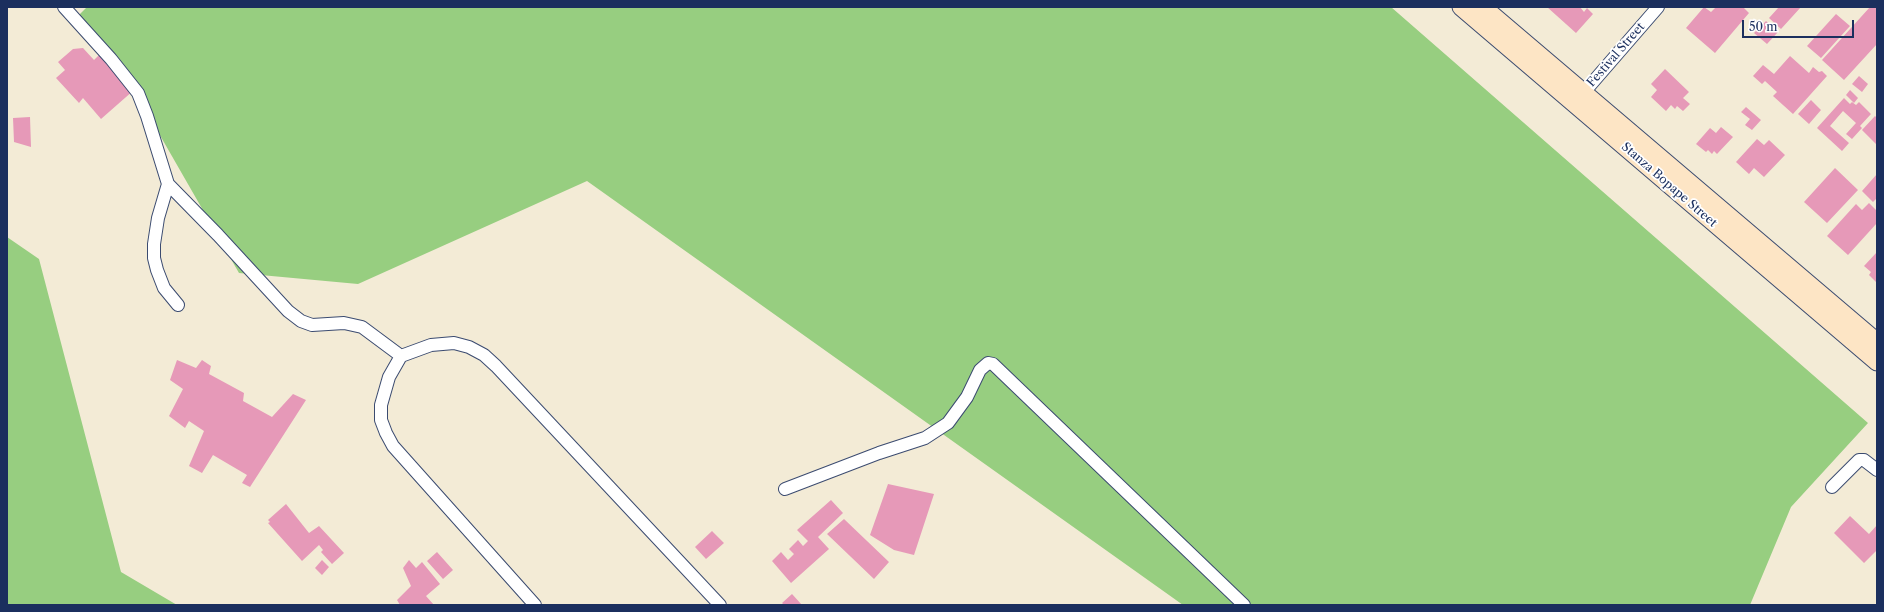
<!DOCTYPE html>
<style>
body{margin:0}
#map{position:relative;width:1884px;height:612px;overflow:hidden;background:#f3ebd6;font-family:"Libre Caslon Text",serif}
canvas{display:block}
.frame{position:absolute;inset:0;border:8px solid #1b2f5e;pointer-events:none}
.scale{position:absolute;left:1742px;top:20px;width:112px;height:18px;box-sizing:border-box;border:2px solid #1b2f5e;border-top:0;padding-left:5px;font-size:12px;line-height:14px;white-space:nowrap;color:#1b2f5e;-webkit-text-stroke:3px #fff;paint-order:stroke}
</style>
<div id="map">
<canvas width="1884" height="612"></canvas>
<div class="frame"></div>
<div class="scale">50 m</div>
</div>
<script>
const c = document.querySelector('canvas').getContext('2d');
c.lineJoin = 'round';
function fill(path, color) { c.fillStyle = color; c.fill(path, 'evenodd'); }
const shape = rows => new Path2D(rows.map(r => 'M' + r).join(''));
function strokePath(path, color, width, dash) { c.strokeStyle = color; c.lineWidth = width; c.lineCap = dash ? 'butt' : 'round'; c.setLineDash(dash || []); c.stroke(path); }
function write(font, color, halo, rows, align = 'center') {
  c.font = font + ' "Libre Caslon Text",serif'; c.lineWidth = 3.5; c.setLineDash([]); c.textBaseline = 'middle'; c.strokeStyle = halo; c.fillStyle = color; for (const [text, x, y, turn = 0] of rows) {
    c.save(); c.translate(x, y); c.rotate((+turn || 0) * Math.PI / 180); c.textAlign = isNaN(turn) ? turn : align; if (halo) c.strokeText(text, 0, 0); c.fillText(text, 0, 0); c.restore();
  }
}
fill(shape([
 [87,7,1391,7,1868,423,1791,507,1750,605,1183,605,587,181,358,284,239,273,134,90,79,15],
 [7,237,39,259,121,572,177,605,7,605]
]), '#97ce80');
fill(shape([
 [1547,7,1580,7,1584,12,1587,8,1593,14,1576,33],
 [1704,7,1711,12,1716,7,1743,7,1749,13,1715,53,1686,28],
 [1779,7,1801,7,1781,29,1769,18],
 [1870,7,1877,7,1877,44,1844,80,1822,60],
 [1836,14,1850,26,1821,58,1807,46],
 [1766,21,1778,32,1767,44,1754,33],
 [83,48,94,60,101,53,134,90,101,119,83,98,79,103,56,78,65,70,58,62,73,49],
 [1790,56,1809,73,1813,67,1819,72,1822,71,1827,76,1793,114,1773,96,1777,92,1765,81,1762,84,1753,76,1763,65,1774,74],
 [1665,69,1689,92,1683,98,1690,104,1683,111,1677,106,1675,109,1671,105,1666,111,1651,97,1657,90,1651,84],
 [1859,76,1868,84,1862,92,1852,84],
 [1850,90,1858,98,1854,103,1846,95],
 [1844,98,1850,104,1852,102,1856,105,1859,102,1871,114,1860,126,1862,128,1852,139,1846,134,1856,123,1843,111,1830,126,1849,143,1842,151,1817,128],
 [1811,100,1821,110,1809,124,1798,114],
 [1746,107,1761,120,1752,130,1745,125,1750,119,1741,112],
 [1875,116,1877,118,1877,145,1862,130],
 [30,117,31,147,14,142,13,118],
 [1721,127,1733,137,1717,154,1714,151,1712,154,1708,150,1706,152,1696,144,1710,128,1716,133],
 [1757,139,1764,145,1769,140,1785,155,1764,177,1754,168,1749,174,1736,162],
 [1835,168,1858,190,1827,223,1804,202],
 [1877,174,1877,198,1873,202,1862,191],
 [1869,203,1877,211,1877,223,1848,255,1827,236,1856,204,1862,210],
 [1877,252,1877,283,1869,275,1871,272,1864,266],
 [177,360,196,368,202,360,211,366,209,374,244,393,243,401,272,417,293,394,306,400,250,487,242,483,247,475,213,455,202,473,189,466,204,431,189,421,185,428,169,416,183,389,170,380],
 [888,484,934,494,914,555,894,550,870,535],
 [831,500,843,513,818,537,829,549,791,583,772,561,781,552,788,560,794,554,789,549,798,540,803,546,808,541,797,530],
 [286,504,309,533,319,526,344,553,332,564,321,552,323,550,319,545,302,561,268,523,270,522,268,520],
 [1850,516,1869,534,1877,525,1877,550,1864,563,1834,533],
 [844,519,889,562,874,579,827,534],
 [712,531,724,543,706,559,695,547],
 [437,552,453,570,443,579,427,561],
 [322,560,329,567,322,575,315,568],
 [409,560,416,568,422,562,440,584,426,596,434,605,400,605,397,600,411,586,403,568],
 [792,594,802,605,784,605,782,603]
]), '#e699b8');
const minor = shape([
 [64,7,111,59,138,93,147,116,168,184,218,235,288,311,301,321,312,325,344,323,362,327,401,356,431,345,454,343,469,347,484,355,496,366,720,605],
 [1579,98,1658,7],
 [168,184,158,218,154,244,154,258,157,270,164,288,178,305],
 [401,356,389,377,381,405,381,420,386,433,393,446,535,605],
 [1832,487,1859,460,1864,460,1877,470],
 [785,489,879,453,925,438,948,423,967,397,980,370,988,363,993,364,1244,605]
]);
const secondary = shape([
 [1461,7,1877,362],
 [1483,7,1877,342]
]);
strokePath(minor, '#3b4b70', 14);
strokePath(secondary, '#3b4b70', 19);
strokePath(minor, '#fff', 12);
strokePath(secondary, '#fde5c5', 17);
write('12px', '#1b2f5e', '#fff', [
 ["Festival Street",1616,55,-49],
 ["Stanza Bopape Street",1669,185,41]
]);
</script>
